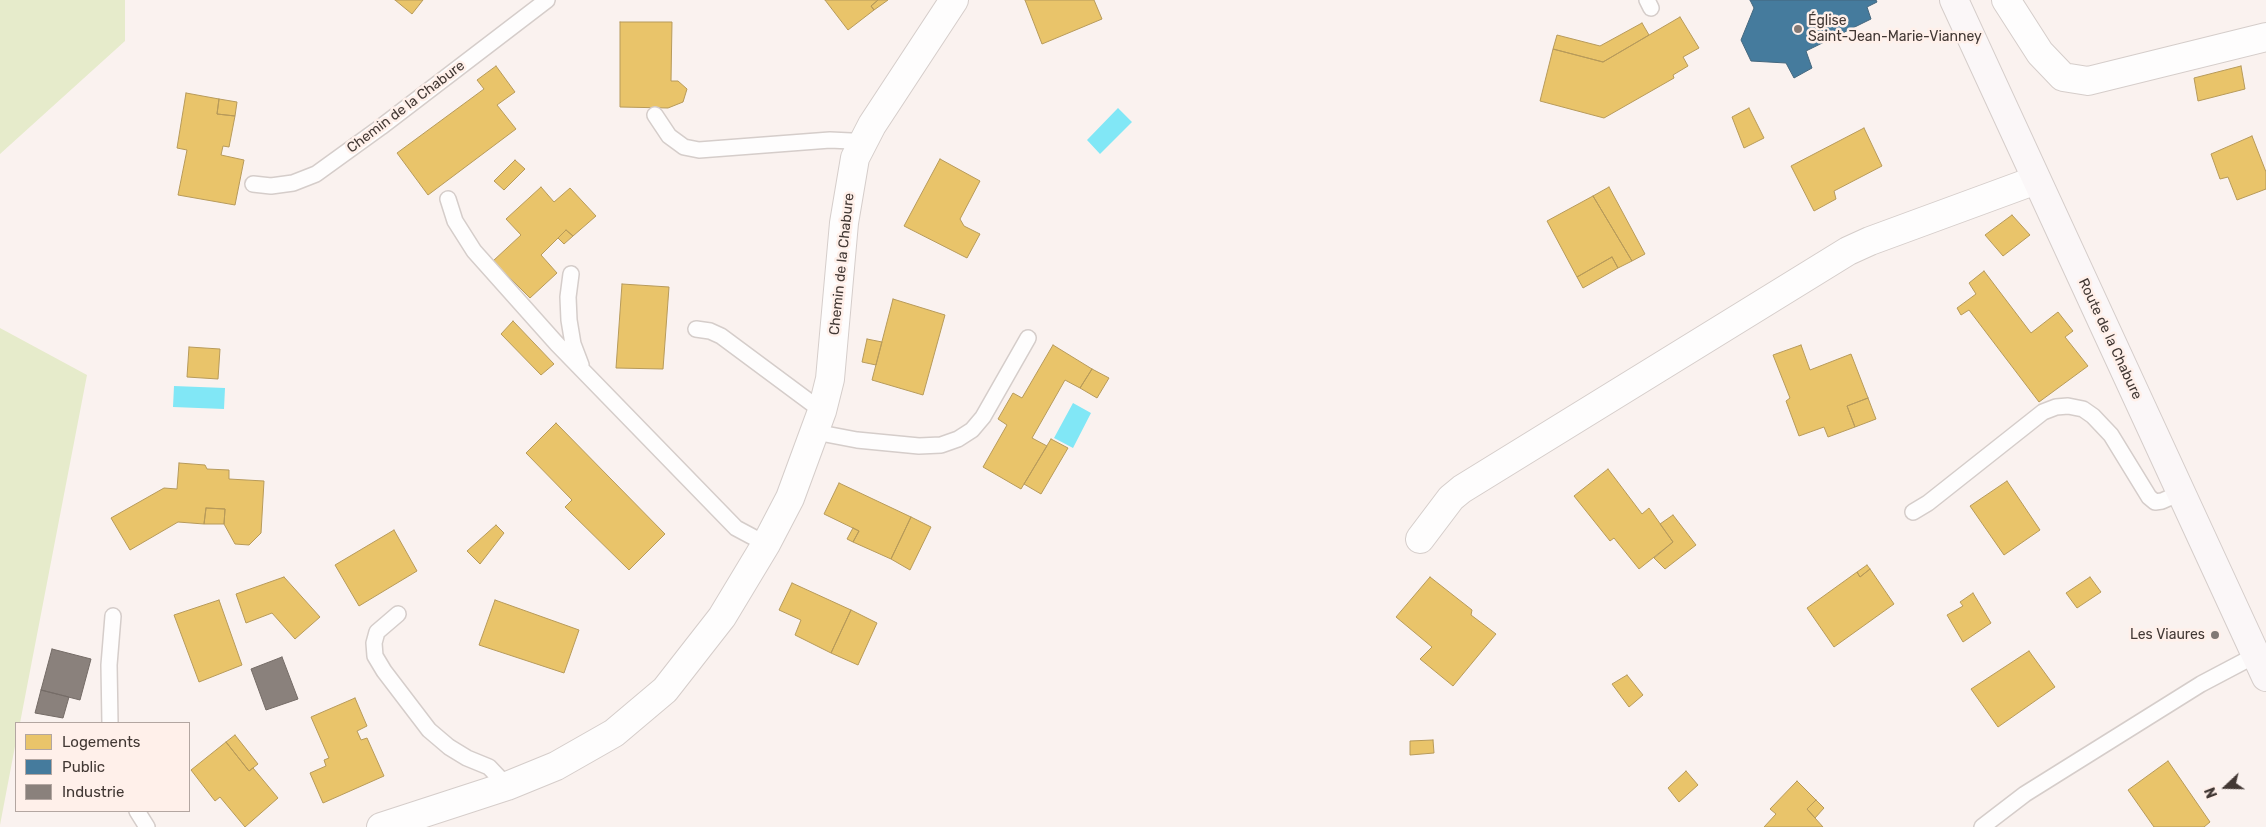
<!DOCTYPE html>
<meta charset="utf-8">
<style>
body{margin:0}
#map{position:relative;width:2266px;height:827px;overflow:hidden;background:#faf2ef;font-family:Rubik,sans-serif}
canvas{display:block}
.legend{position:absolute;left:15px;top:722px;width:175px;height:90px;box-sizing:border-box;background:#fff0ea;border:1px solid #b3a6a1;margin:0;padding:6px 9px;list-style:none;font-size:15px;color:#423834}
.legend li{display:flex;align-items:center;gap:10px;height:25px}
.legend b{width:25px;border:1px solid #b3a6a1}
.north{position:absolute;left:2201px;top:762px;width:50px;height:50px;-webkit-text-stroke:4px #fff0ea;paint-order:stroke;rotate:249deg;font-size:14px;font-weight:700;line-height:20px;text-align:center;color:#423834}
.north::after{content:'';display:block;margin:auto;width:18px;height:22px;background:#423834;clip-path:polygon(50% 0,100% 100%,50% 72%,0 100%)}
</style>
<div id="map">
<canvas width="2266" height="827"></canvas>
<ul class="legend">
<li><b style="height:14px;background:#e9c46a"></b>Logements</li>
<li><b style="height:14px;background:#457b9d"></b>Public</li>
<li><b style="height:14px;background:#8a817c"></b>Industrie</li>
</ul>
<div class="north">N</div>
</div>
<script>
const c = document.querySelector('canvas').getContext('2d');
c.lineJoin = 'round';
function fill(path, color) { c.fillStyle = color; c.fill(path, 'evenodd'); }
const shape = rows => new Path2D(rows.map(r => 'M' + r).join(''));
function strokePath(path, color, width, dash) { c.strokeStyle = color; c.lineWidth = width; c.lineCap = dash ? 'butt' : 'round'; c.setLineDash(dash || []); c.stroke(path); }
function write(font, color, halo, rows, align = 'center') {
  c.font = font + ' Rubik,sans-serif'; c.lineWidth = 5; c.setLineDash([]); c.textBaseline = 'middle'; c.strokeStyle = halo; c.fillStyle = color; for (const [text, x, y, turn = 0] of rows) {
    c.save(); c.translate(x, y); c.rotate((+turn || 0) * Math.PI / 180); c.textAlign = isNaN(turn) ? turn : align; if (halo) c.strokeText(text, 0, 0); c.fillText(text, 0, 0); c.restore();
  }
}
fill(shape([
 [0,0,125,0,125,41,0,154],
 [0,328,87,375,20,723,16,723,16,741,0,825]
]), '#e6ebcb');
fill(shape([
 [1118,108,1132,122,1100,154,1087,140],
 [174,386,225,388,224,409,173,407],
 [1073,403,1091,413,1073,448,1054,438]
]), '#81e7f6');
const homes = shape([
 [395,0,423,0,412,14,395,0],
 [825,0,878,0,871,6,874,10,848,30,825,0],
 [878,0,888,0,874,10,871,6,878,0],
 [1025,0,1094,0,1102,19,1042,44,1025,0],
 [1680,17,1699,48,1683,57,1688,66,1673,75,1674,78,1604,118,1540,101,1553,49,1603,62,1680,17],
 [620,22,672,22,671,81,678,81,687,89,683,102,668,108,620,107,620,22],
 [1642,23,1649,35,1603,62,1553,49,1557,35,1600,46,1642,23],
 [496,66,515,92,497,105,516,129,428,195,397,153,484,89,477,80,496,66],
 [2241,66,2245,89,2198,101,2194,78,2241,66],
 [186,93,219,99,217,114,235,116,229,147,223,146,221,155,244,160,235,205,178,195,187,150,177,148,186,93],
 [219,99,237,102,235,116,217,114,219,99],
 [1749,108,1764,138,1744,148,1732,117,1749,108],
 [1864,128,1882,166,1834,191,1836,199,1814,211,1791,166,1864,128],
 [2252,136,2266,172,2266,189,2237,200,2228,177,2220,179,2211,154,2252,136],
 [940,159,980,181,960,219,964,226,980,234,967,258,904,226,940,159],
 [515,160,525,169,504,190,494,181,515,160],
 [541,187,554,202,570,188,596,216,573,236,566,230,541,255,557,273,530,298,493,261,521,235,506,219,541,187],
 [1609,187,1645,254,1632,261,1593,196,1609,187],
 [1593,196,1632,261,1618,268,1612,257,1577,277,1547,221,1593,196],
 [2012,215,2030,235,2003,256,1985,235,2012,215],
 [566,230,573,236,564,244,558,238,566,230],
 [1612,257,1618,268,1583,288,1577,277,1612,257],
 [1984,271,2031,333,2058,312,2073,331,2065,337,2088,366,2039,402,1969,310,1961,315,1957,308,1976,294,1969,283,1984,271],
 [622,284,669,287,663,369,616,368,622,284],
 [893,299,945,315,923,395,872,380,893,299],
 [513,321,554,364,541,375,501,334,513,321],
 [867,339,882,342,876,365,862,362,867,339],
 [1053,345,1092,369,1080,388,1065,380,1032,438,1047,446,1021,489,983,467,1007,425,998,419,1013,393,1022,398,1053,345],
 [1801,345,1810,370,1851,354,1868,398,1847,406,1855,427,1828,437,1824,427,1799,436,1786,401,1790,398,1773,355,1801,345],
 [189,347,220,349,218,379,187,377,189,347],
 [1092,369,1109,378,1097,398,1080,388,1092,369],
 [1868,398,1876,419,1855,427,1847,406,1868,398],
 [556,423,665,534,629,570,565,507,572,500,526,453,556,423],
 [1051,439,1068,448,1041,494,1024,484,1051,439],
 [179,463,205,465,207,469,229,470,229,479,264,481,261,533,249,545,235,544,224,524,225,509,206,508,204,524,178,522,130,550,111,518,164,488,177,489,179,463],
 [1608,469,1642,514,1649,508,1673,542,1639,569,1614,538,1610,541,1574,496,1608,469],
 [2007,481,2040,530,2004,555,1970,506,2007,481],
 [839,483,911,517,891,559,853,542,859,531,824,514,839,483],
 [206,508,225,509,224,524,204,524,206,508],
 [1673,515,1696,545,1665,569,1654,558,1673,542,1660,524,1673,515],
 [911,517,931,527,910,570,891,559,911,517],
 [496,525,504,533,480,564,467,551,496,525],
 [853,528,859,531,853,542,847,539,853,528],
 [394,530,417,571,359,606,335,565,394,530],
 [1867,565,1870,569,1860,577,1857,572,1867,565],
 [1870,569,1894,604,1834,647,1807,608,1857,572,1860,577,1870,569],
 [284,577,320,617,295,639,272,613,246,623,236,594,284,577],
 [1430,577,1472,610,1471,615,1496,634,1453,686,1420,659,1432,647,1396,617,1430,577],
 [2090,577,2101,592,2077,608,2066,593,2090,577],
 [792,583,851,610,831,653,795,635,801,620,779,610,792,583],
 [1973,593,1991,623,1963,642,1947,615,1963,606,1960,602,1973,593],
 [219,600,242,665,199,682,174,615,219,600],
 [495,600,579,630,564,673,479,645,495,600],
 [851,610,877,623,858,665,831,653,851,610],
 [2029,651,2055,687,1998,727,1971,689,2029,651],
 [1627,675,1643,695,1629,707,1612,684,1627,675],
 [355,698,367,726,357,731,361,740,367,738,384,776,323,803,310,773,326,766,324,760,329,758,311,717,355,698],
 [235,735,258,764,249,771,226,742,235,735],
 [1433,740,1434,753,1410,755,1410,741,1433,740],
 [226,742,249,771,253,768,278,798,245,827,220,797,215,801,191,770,226,742],
 [2168,761,2210,822,2204,827,2154,827,2128,790,2168,761],
 [1686,771,1698,785,1679,802,1668,788,1686,771],
 [1797,781,1816,800,1807,809,1823,827,1764,827,1776,814,1770,809,1797,781],
 [1816,800,1824,808,1815,818,1807,809,1816,800]
]);
fill(homes, '#e9c46a');
strokePath(homes, '#b79a5a', 1);
const public = shape([
 [1750,0,1876,0,1877,2,1867,7,1871,19,1806,51,1812,68,1794,78,1786,63,1751,61,1741,40,1754,8,1750,0]
]);
fill(public, '#457b9d');
strokePath(public, '#44677e', 1);
const industry = shape([
 [52,649,91,659,80,700,41,690,52,649],
 [282,657,298,699,266,710,251,669,282,657],
 [41,690,69,697,63,718,35,713,41,690]
]);
fill(industry, '#8a817c');
strokePath(industry, '#746b66', 1);
const service = shape([
 [1647,0,1651,8],
 [655,115,669,136,684,147,699,150,830,140,851,141,861,145],
 [253,184,271,186,293,183,316,174,381,127,547,0],
 [448,199,455,221,474,251,557,344,736,528,766,544],
 [571,274,568,297,569,320,573,344,581,365],
 [696,329,710,331,721,336,822,411],
 [815,432,857,440,919,446,941,445,958,439,972,430,983,417,1028,338],
 [1913,512,1928,503,2043,412,2056,407,2068,406,2083,409,2093,416,2111,435,2149,497,2155,502,2162,501,2180,493],
 [398,614,377,632,374,643,375,656,384,671,429,730,449,747,467,758,489,767,507,786],
 [110,723,109,665,113,616],
 [137,811,147,827],
 [1982,827,2025,794,2201,684,2256,655]
]);
const minor = shape([
 [2006,0,2040,53,2063,77,2088,81,2266,37],
 [1420,539,1451,498,1462,489,1848,251,1870,241,2036,180],
 [381,827,507,786,556,766,614,733,665,690,722,617,766,544,790,498,822,411,830,379,844,223,855,158,872,125,954,0]
]);
const secondary = shape([
 [1954,0,2266,677]
]);
strokePath(service, '#d5cdca', 18);
strokePath(minor, '#d5cdca', 30);
strokePath(secondary, '#d5cdca', 30);
strokePath(service, '#fefdfd', 15);
strokePath(minor, '#fefdfd', 28);
strokePath(secondary, '#fbf7f8', 28);
for (const [x, y, r, color] of [
 [1798,29,5,"#827975"],
 [2215,635,5,"#827975"]
]) { const dot = new Path2D(); dot.arc(x, y, r, 0, 2 * Math.PI); c.fillStyle = color; c.fill(dot); strokePath(dot, '#fff0ea', 2); }
write('14px', '#423834', '#fff0ea', [
 ["Église",1808,21],
 ["Saint-Jean-Marie-Vianney",1808,37],
 ["Les Viaures",2205,635,"right"]
], 'left');
write('14px', '#423834', '#fff0ea', [
 ["Chemin de la Chabure",406,107,-37],
 ["Chemin de la Chabure",842,264,-84],
 ["Route de la Chabure",2110,339,65]
]);
</script>
